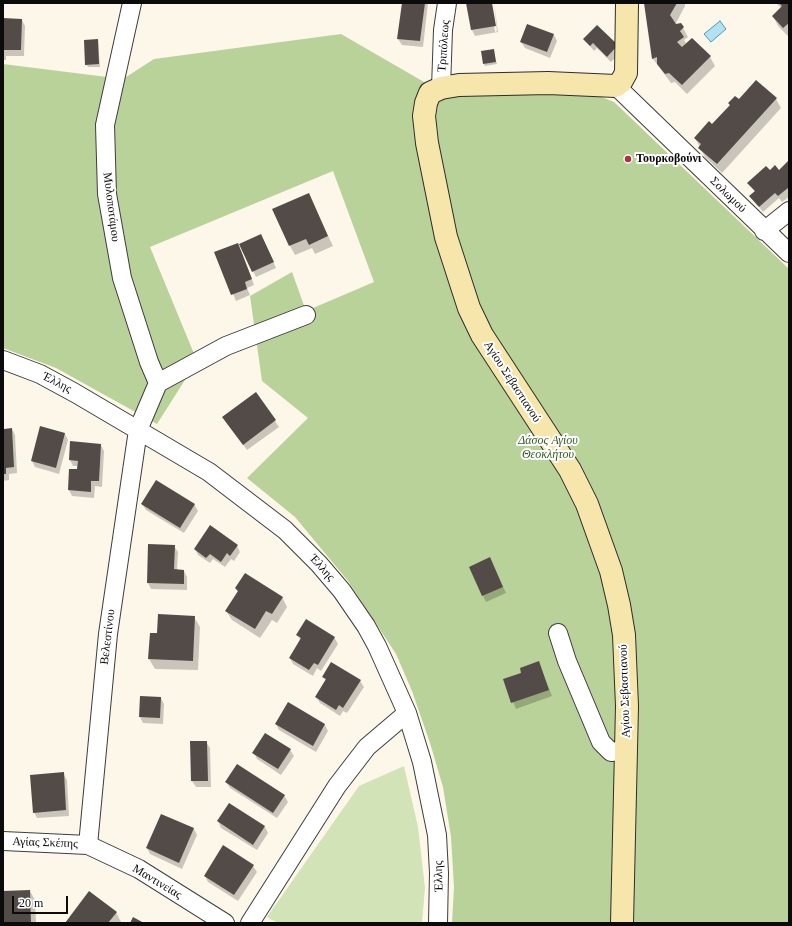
<!DOCTYPE html>
<meta charset="utf-8">
<style>
body{margin:0}
#map{position:relative;width:792px;height:926px;overflow:hidden;background:#fdf7ea;font-family:Georgia,serif}
canvas{display:block}
.frame{position:absolute;inset:0;border:4px solid #0b0b0b;pointer-events:none}
.scale{position:absolute;left:12px;top:896px;width:56px;height:18px;box-sizing:border-box;border:2px solid #0b0b0b;border-top:0;padding-left:5px;font-size:12px;line-height:14px;white-space:nowrap;color:#0b0b0b;-webkit-text-stroke:3px #fff;paint-order:stroke}
</style>
<div id="map">
<canvas width="792" height="926"></canvas>
<div class="frame"></div>
<div class="scale">20 m</div>
</div>
<script>
const c = document.querySelector('canvas').getContext('2d');
c.lineJoin = 'round';
function fill(path, color) { c.fillStyle = color; c.fill(path, 'evenodd'); }
const shape = rows => new Path2D(rows.map(r => 'M' + r).join(''));
function strokePath(path, color, width, dash) { c.strokeStyle = color; c.lineWidth = width; c.lineCap = dash ? 'butt' : 'round'; c.setLineDash(dash || []); c.stroke(path); }
function write(font, color, halo, rows, align = 'center') {
  c.font = font + ' Georgia,serif'; c.lineWidth = 4; c.setLineDash([]); c.textBaseline = 'middle'; c.strokeStyle = halo; c.fillStyle = color; for (const [text, x, y, turn = 0] of rows) {
    c.save(); c.translate(x, y); c.rotate((+turn || 0) * Math.PI / 180); c.textAlign = isNaN(turn) ? turn : align; if (halo) c.strokeText(text, 0, 0); c.fillText(text, 0, 0); c.restore();
  }
}
fill(shape([
 [404,766,418,827,425,888,422,923,278,923,267,917,359,786]
]), '#d3e3b8');
fill(shape([
 [341,34,450,97,470,93,594,94,614,102,789,269,789,923,452,923,454,887,451,837,443,787,430,743,412,691,396,654,348,581,319,546,295,517,247,478,308,418,262,381,250,296,292,272,306,311,374,282,333,171,150,247,197,361,157,424,56,368,3,348,3,64,123,79,154,59]
]), '#b9d299');
const water = shape([
 [720,21,726,29,711,42,704,34,720,21]
]);
fill(water, '#b4e0ef');
strokePath(water, '#429cbf', 1);
fill(shape([
 [403,3,428,3,423,47,402,45,398,39],
 [467,3,491,3,495,32,497,31,494,3,498,32,475,36,472,30],
 [645,3,685,3,685,6,675,25,681,24,688,37,684,40,687,45,710,57,715,66,687,94,675,82,671,83,653,59],
 [776,3,789,3,789,37,778,26,773,16,781,8],
 [3,19,22,20,25,26,24,56,6,56,6,60,3,60],
 [597,26,621,52,611,62,597,48,594,51,584,39],
 [554,35,557,41,550,58,525,48,521,42],
 [98,40,100,67,88,67,86,64],
 [493,50,497,64,485,66,484,64],
 [776,99,781,108,722,173,705,157,695,138,713,125,730,106,729,103,739,100],
 [789,162,789,197,782,202,779,198,763,212,751,196,755,192,749,183,769,171,779,171],
 [308,194,333,246,315,254,312,248,295,255,290,246],
 [264,241,276,268,256,277,253,271],
 [241,250,254,285,247,288,250,295,236,301,216,253],
 [256,394,279,427,247,450,227,423],
 [41,427,65,434,68,440,59,474,35,467,32,461],
 [12,429,15,435,17,473,9,474,9,480,3,481,3,434],
 [101,445,104,451,102,487,95,486,94,498,72,496,69,490,78,466,73,466,70,460],
 [142,504,194,504,198,511,184,533,146,510],
 [174,546,178,552,177,570,184,571,187,577,187,590,151,589,148,583],
 [237,546,240,552,234,561,231,559,225,567,213,559,210,563,198,555,195,549],
 [493,565,506,593,486,602,483,596],
 [236,588,282,597,287,607,277,623,272,620,260,638,232,620,226,611,238,592],
 [194,617,200,627,198,670,155,669,149,659,151,634,158,634],
 [298,635,334,637,338,644,321,671,317,668,313,676,293,664,290,658,300,640],
 [539,663,552,696,516,709,504,680,522,673],
 [323,677,360,681,364,687,347,713,343,711,340,716,320,703,316,697,326,681],
 [161,698,164,704,163,724,143,723,140,717],
 [288,704,325,725,328,731,316,752,279,730,276,724],
 [191,742,206,742,210,748,211,787,196,787,192,781],
 [290,750,294,756,281,775,257,759,254,753],
 [63,773,67,780,69,816,37,818,34,812],
 [226,782,284,795,288,802,277,818,230,788],
 [229,804,265,827,268,833,257,850,221,828,218,821],
 [162,815,194,829,197,835,182,869,150,854,147,848],
 [253,866,257,872,238,901,208,882,205,876],
 [3,887,4,892,30,891,35,900,36,923,3,923],
 [116,912,121,922,120,923,66,923]
]), '#0003');
fill(shape([
 [402,3,425,3,420,41,397,39],
 [466,3,492,3,496,26,471,30],
 [644,3,677,3,670,15,676,24,681,23,684,27,680,31,684,37,677,42,682,47,692,38,711,56,682,85,669,73,665,74,657,64,657,57,652,59],
 [779,3,789,3,789,23,783,28,772,16,782,6],
 [3,18,22,19,21,50,3,50],
 [527,24,554,34,547,52,520,42],
 [597,25,618,45,607,57,593,43,590,46,583,39],
 [98,39,99,64,85,65,84,40],
 [494,49,496,62,483,64,481,51],
 [756,80,777,98,717,164,698,148,701,144,694,138,709,121,712,124,730,105,728,103,735,96,739,99],
 [789,160,789,190,788,188,778,196,775,193,759,207,749,196,755,191,747,183,766,166,770,170,775,165,779,170],
 [309,193,328,236,309,245,306,239,289,246,272,209],
 [261,234,274,262,252,272,239,244],
 [238,243,252,279,245,282,247,289,231,295,214,252],
 [256,392,276,420,243,445,222,417],
 [40,426,65,433,56,468,31,461],
 [12,428,14,467,6,468,6,474,3,474,4,429],
 [70,441,101,444,99,481,91,481,91,492,68,490,69,469,77,469,78,461,69,460],
 [156,480,195,504,180,528,141,504],
 [210,525,238,545,230,556,227,553,221,562,210,554,206,558,194,549],
 [148,544,175,545,174,569,184,570,184,584,147,583],
 [490,557,503,587,482,596,469,567],
 [245,573,283,597,272,614,266,611,255,629,225,611,238,591,235,588],
 [158,614,195,616,193,661,148,659,150,633,157,633],
 [306,619,335,637,318,665,314,663,309,670,289,658,301,638,296,635],
 [539,661,549,690,511,703,503,679,521,673,520,668],
 [331,662,361,680,343,708,339,705,336,710,315,697,326,679,322,677],
 [140,696,161,697,160,718,139,717],
 [288,702,325,724,313,746,275,724],
 [265,733,291,749,278,769,252,753],
 [190,741,207,741,208,781,191,781],
 [237,764,285,795,273,813,225,782],
 [64,772,66,810,33,813,30,775],
 [229,803,265,826,253,845,217,821],
 [161,814,194,828,179,863,146,848],
 [223,845,254,865,234,895,204,876],
 [30,890,31,923,3,923,3,891],
 [89,891,117,912,108,923,65,923],
 [133,917,144,923,130,923]
]), '#524b48');
const street = shape([
 [132,3,105,125,107,194,122,278,149,362,158,383],
 [616,86,789,253],
 [441,88,443,30,447,3],
 [764,231,789,211],
 [3,360,40,374,75,393,209,472,285,530,319,564,342,591,366,626,377,646,407,713,422,762,437,835,439,873,438,923],
 [558,633,567,661,601,742,611,752,627,750],
 [3,841,88,845,139,869,225,923],
 [88,845,108,634,138,430,158,383,226,346,306,315],
 [250,923,337,786,367,747,407,713]
]);
const secondary = shape([
 [622,923,627,706,624,635,619,605,611,571,587,504,570,470,482,335,469,308,446,237,427,143,424,116,426,103,430,93,441,88,459,85,548,83,616,86,621,82,626,73,627,3]
]);
strokePath(street, '#3e3e3e', 20);
strokePath(secondary, '#2d2d2d', 24);
strokePath(street, '#fff', 18);
strokePath(secondary, '#f7e6ab', 22);
for (const [x, y, r, color] of [
 [628,159,4,"#ac3145"]
]) { const dot = new Path2D(); dot.arc(x, y, r, 0, 2 * Math.PI); c.fillStyle = color; c.fill(dot); strokePath(dot, '#fff', 1.5); }
write('12px', '#0b0b0b', '#fff', [
 ["Τριπόλεως",444,46,-86],
 ["Σολωμού",728,195,44],
 ["Μυλοποτάμου",111,207,83],
 ["Αγίου Σεβαστιανού",512,382,57],
 ["Έλλης",57,383,27],
 ["Έλλης",322,568,48],
 ["Βελεστίνου",108,637,-83],
 ["Αγίου Σεβαστιανού",625,691,-92],
 ["Αγίας Σκέπης",45,843,2],
 ["Έλλης",439,876,-91],
 ["Μαντινείας",157,882,31]
]);
write('bold 12px', '#0b0b0b', '#fff', [
 ["Τουρκοβούνι",636,159]
], 'left');
write('italic 12px', '#345b22', '#fff', [
 ["Δάσος Αγίου",548,441],
 ["Θεοκλήτου",548,455]
]);
</script>
